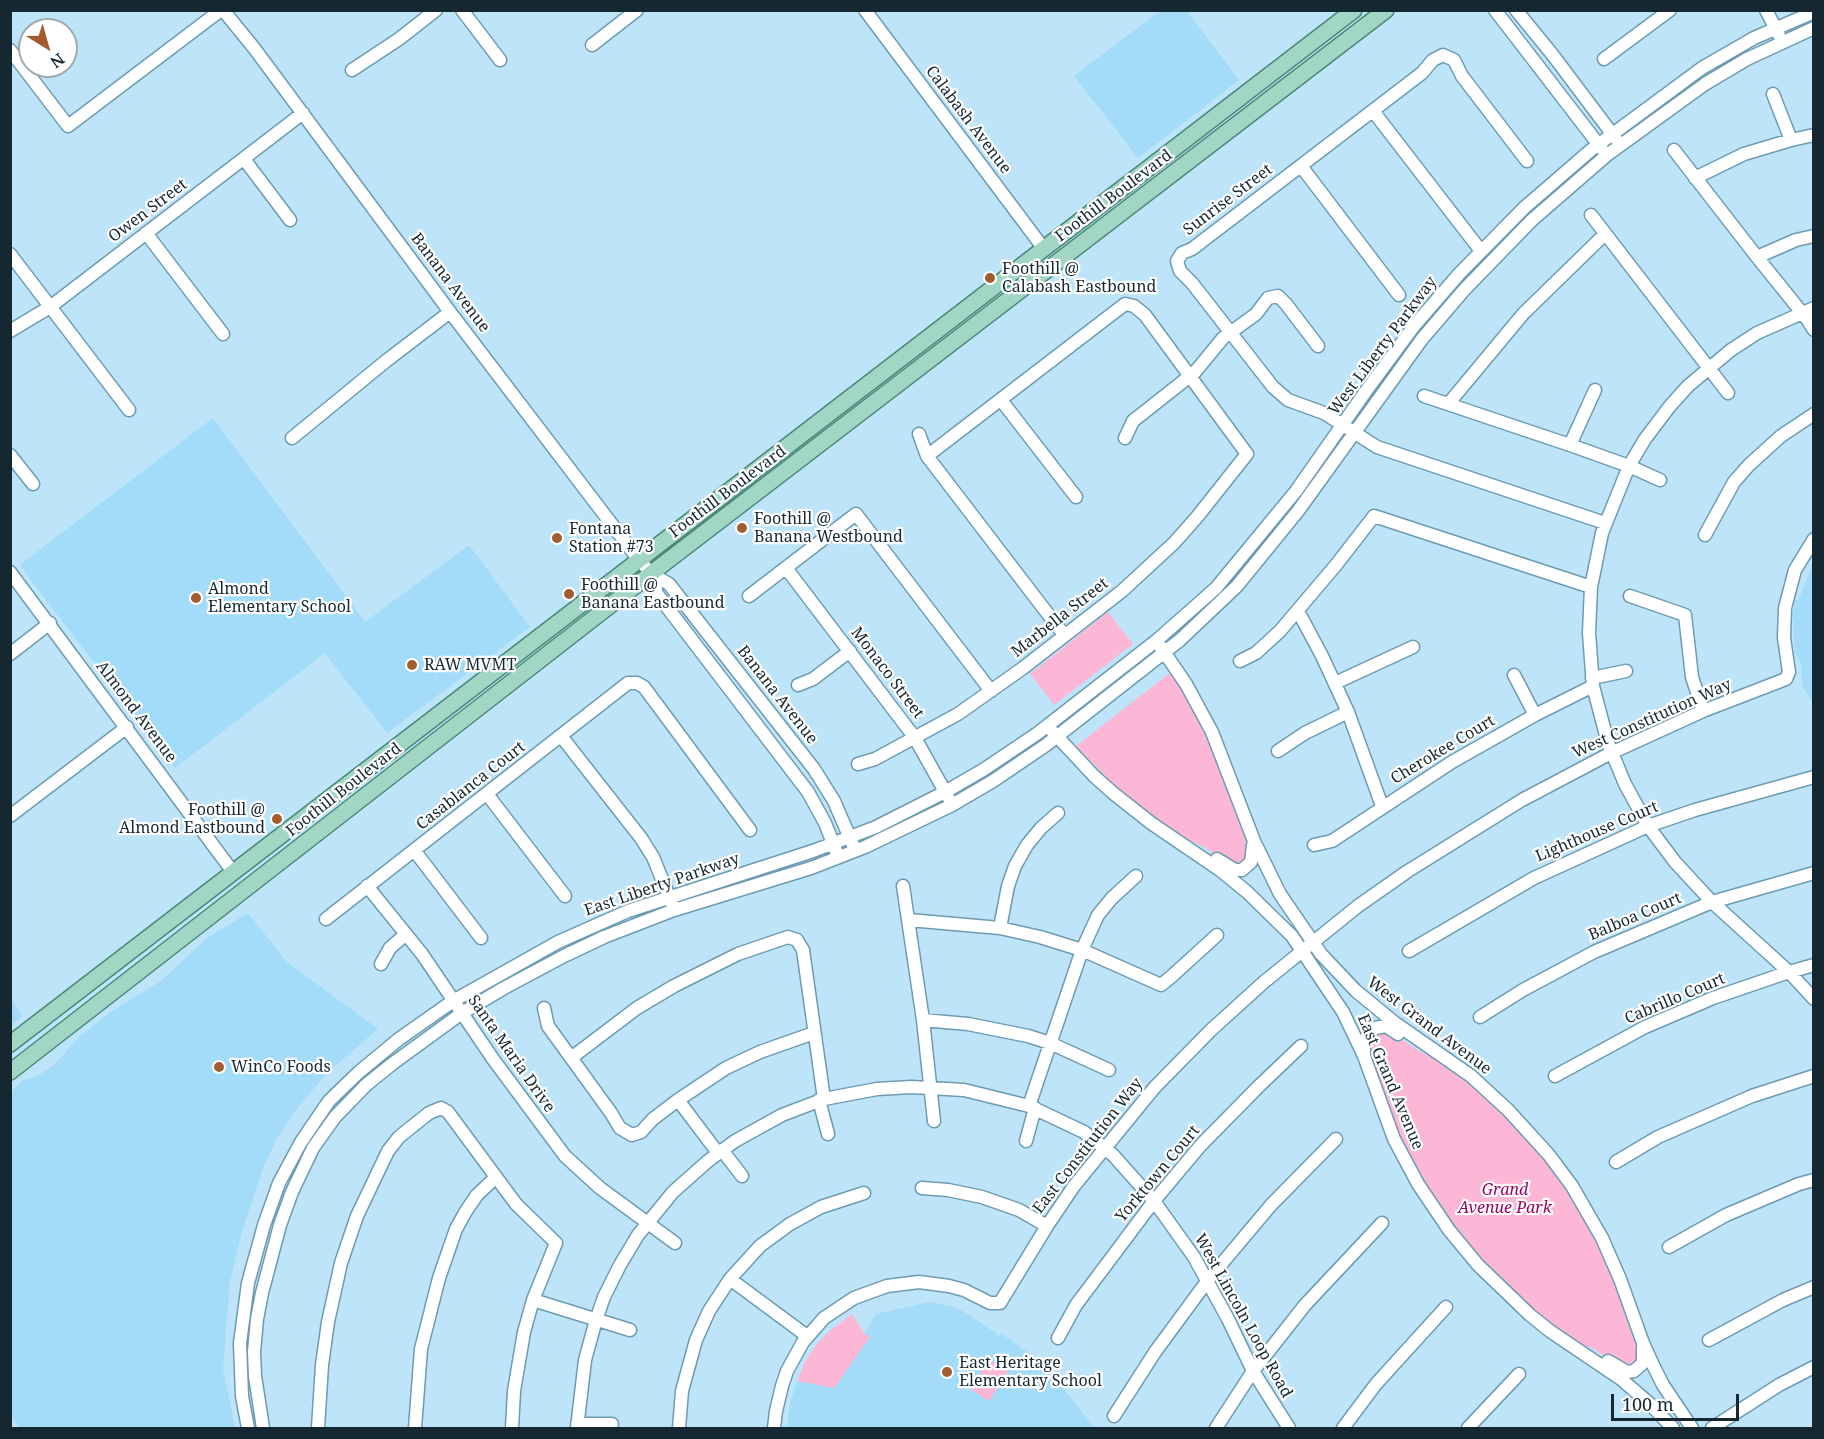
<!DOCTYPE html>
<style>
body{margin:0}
#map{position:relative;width:1824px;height:1439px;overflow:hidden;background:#bee4f9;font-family:"Noto Serif",serif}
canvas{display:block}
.frame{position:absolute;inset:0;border:12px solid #152831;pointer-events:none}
.north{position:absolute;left:18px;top:18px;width:60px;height:60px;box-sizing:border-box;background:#fff;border:2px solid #a1a9ad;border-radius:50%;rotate:143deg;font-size:16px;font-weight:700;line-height:24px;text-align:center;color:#152831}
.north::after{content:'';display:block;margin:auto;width:21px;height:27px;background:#a25c30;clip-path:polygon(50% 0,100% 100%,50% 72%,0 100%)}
.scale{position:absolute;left:1611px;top:1394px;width:128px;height:27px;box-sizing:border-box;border:3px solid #152831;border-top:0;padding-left:8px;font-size:18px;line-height:21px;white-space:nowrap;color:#152831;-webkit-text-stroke:4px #fff;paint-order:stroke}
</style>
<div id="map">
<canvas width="1824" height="1439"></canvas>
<div class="frame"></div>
<div class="north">N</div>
<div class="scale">100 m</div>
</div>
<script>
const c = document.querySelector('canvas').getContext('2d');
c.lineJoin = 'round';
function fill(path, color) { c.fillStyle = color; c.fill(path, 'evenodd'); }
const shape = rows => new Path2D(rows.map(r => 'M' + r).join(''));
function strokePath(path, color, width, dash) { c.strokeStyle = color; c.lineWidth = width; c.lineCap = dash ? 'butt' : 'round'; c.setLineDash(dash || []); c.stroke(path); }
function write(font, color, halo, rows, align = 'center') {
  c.font = font + ' "Noto Serif",serif'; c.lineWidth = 4.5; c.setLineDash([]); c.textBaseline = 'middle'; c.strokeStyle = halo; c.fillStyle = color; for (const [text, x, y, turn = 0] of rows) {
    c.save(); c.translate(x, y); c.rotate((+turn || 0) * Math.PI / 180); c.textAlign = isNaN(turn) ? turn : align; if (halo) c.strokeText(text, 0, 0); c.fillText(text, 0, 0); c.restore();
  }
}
fill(shape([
 [1186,10,1239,80,1138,158,1074,76,1160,11],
 [213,418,365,622,469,545,530,627,387,733,325,653,175,768,26,574,21,564],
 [1813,563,1813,703,1802,686,1801,662,1795,653,1794,645,1793,615,1795,600,1798,600,1801,594],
 [248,913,287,962,378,1029,326,1074,297,1109,277,1138,263,1168,243,1228,230,1281,223,1369,235,1428,20,1428,10,1416,11,1092,23,1080,34,1078,54,1065,78,1038,109,1013,161,981,206,939],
 [11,999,23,1016,11,1025],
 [930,1302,954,1307,966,1313,1000,1336,1002,1334,1030,1354,1059,1383,1095,1428,787,1428,790,1403,797,1381,834,1388,869,1337,864,1333,876,1314]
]), '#a2dcf9');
fill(shape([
 [1108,612,1133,644,1054,705,1030,674],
 [1171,672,1184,691,1216,754,1249,848,1248,858,1240,864,1229,863,1204,847,1180,836,1121,792,1076,746],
 [1380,1032,1391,1032,1419,1051,1446,1064,1481,1092,1546,1160,1568,1191,1602,1251,1612,1273,1640,1351,1638,1361,1631,1367,1620,1367,1594,1349,1568,1339,1500,1279,1465,1240,1439,1207,1400,1136,1370,1054,1370,1043,1375,1034],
 [852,1314,864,1333,870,1337,834,1388,797,1381,806,1360,816,1345,828,1332],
 [989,1360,1008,1372,989,1401,970,1389]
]), '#fbb7d5');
const minor = shape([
 [223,10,254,48,450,312,639,560,652,574,669,584,814,769,834,801,853,845],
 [462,10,500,60],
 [865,10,1044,249],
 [1495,10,1602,149],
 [1516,10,1552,54,1616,139],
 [1766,10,1779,35],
 [592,45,637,10],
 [10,50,68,126,221,10],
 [1604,59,1670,10],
 [352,70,399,39,436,10],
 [1773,94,1791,140],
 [1373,111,1481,251],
 [1674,150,1757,257,1807,319,1814,330],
 [244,159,290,220],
 [1527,161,1462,76,1454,60,1443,55,1433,60,1422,73,1192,249,1182,253,1177,261,1180,271,1192,283,1273,387,1288,400,1324,413,1377,447,1605,523],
 [1301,166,1399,295],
 [1695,178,1744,154,1791,140,1814,135],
 [1591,215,1728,393],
 [146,233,223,334],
 [10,254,129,410],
 [1757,257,1796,240,1814,236],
 [1814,308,1757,333,1731,350,1688,386,1670,406,1645,439,1629,466,1602,533,1591,587,1589,633,1593,686,1608,743,1625,784,1648,826,1675,862,1712,902,1789,972,1814,999],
 [10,331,50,307,303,113],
 [1424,396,1570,445,1629,466,1660,480],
 [1001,400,1076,497],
 [1449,403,1523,314,1604,235],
 [919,434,927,456,1064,635],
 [292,438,386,361,450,312],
 [1125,438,1133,421,1195,372,1223,338,1256,314,1268,298,1278,296,1286,304,1318,346],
 [1570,445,1595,390],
 [10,455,33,484],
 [1705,535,1734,482,1749,465,1781,436,1814,414],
 [786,568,915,738,948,797],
 [10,572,233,872],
 [652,574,657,594,808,792,825,823,836,851],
 [749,596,856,514,991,691],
 [1630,596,1685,615,1692,677,1703,711],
 [1298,611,1322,656,1348,712,1382,806],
 [1160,646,1186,684,1212,732,1254,841,1280,894,1321,954,1356,991,1395,1023,1471,1076,1508,1110,1549,1155,1572,1186,1602,1238,1620,1279,1643,1343,1653,1365,1663,1385,1692,1428],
 [10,654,50,623],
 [1240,661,1256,653,1280,631,1336,565,1374,516,1591,587],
 [1514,675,1535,715],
 [1592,678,1626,671],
 [1335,683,1413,647],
 [798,685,813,679,850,651],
 [1052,731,1094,776,1113,793,1151,823,1220,870,1247,892,1292,936,1343,1012,1364,1056,1394,1139,1418,1184,1449,1230,1478,1265,1530,1315,1550,1331,1621,1379,1650,1404,1673,1428],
 [561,736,641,838,653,857,672,904],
 [1278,751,1305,733,1348,712],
 [858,764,875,759,958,714,1023,668,1122,591,1174,543,1197,517,1247,454,1145,315,1134,306,1125,304,927,456],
 [487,794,565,896],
 [10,816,127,727],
 [1314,845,1332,841,1452,762,1535,715,1593,686],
 [414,850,481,938],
 [1217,859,1235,870,1242,870,1251,862,1253,845],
 [367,886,422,954,493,1059,565,1156,600,1188,675,1243],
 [903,886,923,1020,934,1121],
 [326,919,628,683,637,683,644,687,750,830],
 [909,920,1000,928,1040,937,1082,950,1161,985,1172,976,1217,935],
 [1000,928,1008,886,1015,866,1027,845,1041,828,1058,813],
 [1409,951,1534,878,1648,826,1695,810,1814,777],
 [381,964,390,948,406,934],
 [544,1008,548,1026,611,1113,620,1128,632,1135,641,1132,653,1119,678,1100,726,1068,760,1052,814,1033],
 [1480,1017,1523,990,1594,952,1712,902,1814,873],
 [923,1020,968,1024,1028,1036,1050,1043,1109,1070],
 [1364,1054,1364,1042,1369,1033,1375,1028,1386,1026,1398,1034],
 [571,1058,637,1008,674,986,738,954,788,937,797,940,803,950,824,1099],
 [1555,1076,1645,1027,1713,998,1789,972,1814,965],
 [678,1100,718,1153],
 [819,1100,828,1134],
 [1029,1106,1082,950,1098,915,1112,898,1136,876],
 [1026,1141,1035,1108],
 [722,1150,742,1176],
 [1616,1162,1658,1137,1752,1096,1814,1076],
 [922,1188,948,1190,982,1197,1019,1210,1047,1226],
 [1669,1247,1726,1215,1799,1184,1814,1180],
 [730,1279,807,1336],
 [533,1300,630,1330],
 [1058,1338,1076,1305,1154,1201,1201,1145,1259,1086,1301,1046],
 [1709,1340,1783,1300,1814,1287],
 [1608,1361,1627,1372,1634,1371,1643,1363,1643,1347],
 [1114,1416,1155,1352,1208,1280,1271,1205,1336,1139],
 [577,1424,612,1424],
 [248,1428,242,1396,240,1343,248,1283,264,1225,279,1183,301,1142,329,1101,359,1072,399,1039,453,1001,558,942,628,911,813,851,876,827,945,792,983,770,1038,733,1156,641,1216,588,1296,491,1366,391,1414,326,1459,274,1524,208,1591,150,1702,68,1754,38,1814,12],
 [263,1428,255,1376,254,1352,257,1319,262,1293,280,1225,292,1192,313,1148,335,1117,366,1085,392,1064,462,1013,504,988,564,956,604,937,674,910,811,868,865,847,952,805,993,781,1046,745,1180,640,1237,586,1298,511,1422,339,1464,290,1532,220,1607,155,1705,84,1747,59,1814,28],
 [318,1428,322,1365,328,1322,341,1263,357,1216,388,1151,399,1137,429,1113,441,1108,448,1112,516,1204,556,1243,533,1300,524,1332,514,1391,512,1428],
 [415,1428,421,1349,439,1278,456,1229,466,1211,477,1195,495,1178],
 [577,1428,585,1360,596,1320,604,1297,620,1265,638,1235,673,1192,708,1161,735,1141,782,1115,824,1099,877,1089,911,1087,964,1090,1029,1106,1084,1132,1113,1155,1154,1201,1194,1257,1228,1319,1253,1371,1289,1428],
 [679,1428,682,1391,696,1340,709,1311,730,1279,760,1246,790,1224,821,1207,864,1193],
 [774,1428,776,1411,782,1386,787,1371,803,1342,824,1318,854,1298,887,1286,919,1282,949,1286,964,1290,990,1303,1000,1303,1047,1226,1074,1186,1155,1087,1211,1030,1264,982,1358,906,1408,871,1522,800,1611,753,1703,711,1786,679,1789,672,1784,638,1785,608,1795,570,1814,539],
 [1216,1428,1253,1371,1305,1305,1382,1223],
 [1343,1428,1376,1384,1446,1307],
 [1468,1428,1519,1374],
 [1712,1428,1779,1385,1814,1367]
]);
const major = shape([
 [10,1044,1354,10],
 [10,1072,666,562,1386,10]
]);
strokePath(minor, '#6c9bb2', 15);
strokePath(major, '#488878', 18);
strokePath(minor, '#fff', 12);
strokePath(major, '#a1d6c5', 15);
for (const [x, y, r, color] of [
 [990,278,6,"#a25c30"],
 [742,528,6,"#a25c30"],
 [557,538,6,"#a25c30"],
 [569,594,6,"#a25c30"],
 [196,598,6,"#a25c30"],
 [412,665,6,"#a25c30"],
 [277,819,6,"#a25c30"],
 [219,1067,6,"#a25c30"],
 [947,1372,6,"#a25c30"]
]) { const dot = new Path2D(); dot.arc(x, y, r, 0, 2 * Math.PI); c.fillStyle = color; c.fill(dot); strokePath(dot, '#fff', 2); }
write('16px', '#152831', '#fff', [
 ["Calabash Avenue",968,120,53],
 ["Foothill Boulevard",1114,196,-37],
 ["Sunrise Street",1228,200,-37],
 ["Owen Street",148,211,-37],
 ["Banana Avenue",450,283,53],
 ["West Liberty Parkway",1383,346,-53],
 ["Foothill Boulevard",728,492,-37],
 ["Marbella Street",1060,618,-38],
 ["Monaco Street",887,673,53],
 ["Banana Avenue",777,695,52],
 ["Almond Avenue",136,712,53],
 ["West Constitution Way",1652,719,-24],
 ["Cherokee Court",1443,750,-31],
 ["Casablanca Court",471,786,-38],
 ["Foothill Boulevard",344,790,-38],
 ["Lighthouse Court",1597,832,-23],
 ["East Liberty Parkway",662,885,-19],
 ["Balboa Court",1635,917,-23],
 ["Cabrillo Court",1675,999,-23],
 ["West Grand Avenue",1429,1026,37],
 ["Santa Maria Drive",511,1054,55],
 ["East Grand Avenue",1390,1082,67],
 ["East Constitution Way",1088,1146,-52],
 ["Yorktown Court",1158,1174,-50],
 ["West Lincoln Loop Road",1243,1316,61]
]);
write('16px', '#152831', '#fff', [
 ["Foothill @",1002,269],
 ["Calabash Eastbound",1002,287],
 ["Foothill @",754,519],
 ["Banana Westbound",754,537],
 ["Fontana",569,529],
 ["Station #73",569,547],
 ["Foothill @",581,585],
 ["Banana Eastbound",581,603],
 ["Almond",208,589],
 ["Elementary School",208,607],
 ["RAW MVMT",424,665],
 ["Foothill @",265,810,"right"],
 ["Almond Eastbound",265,828,"right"],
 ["WinCo Foods",231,1067],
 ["East Heritage",959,1363],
 ["Elementary School",959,1381]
], 'left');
write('italic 16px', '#9b0163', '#fff', [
 ["Grand",1505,1190],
 ["Avenue Park",1505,1208]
]);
</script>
